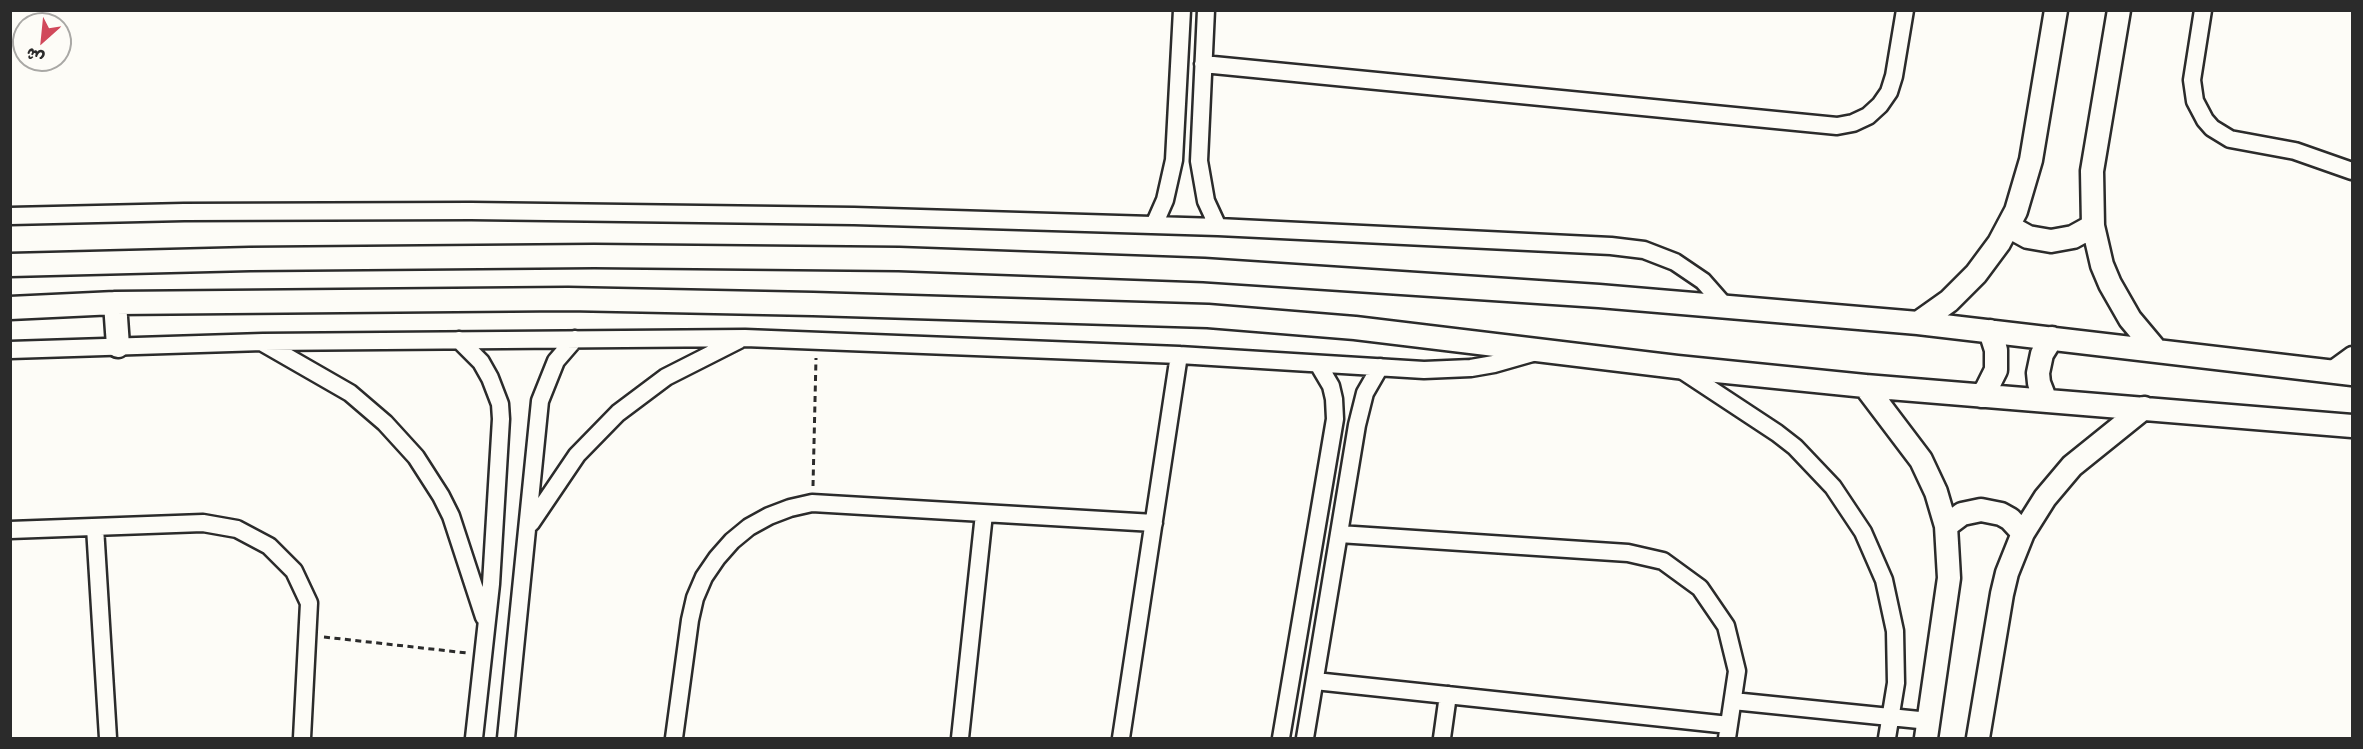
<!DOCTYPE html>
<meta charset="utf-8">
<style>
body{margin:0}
#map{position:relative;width:2363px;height:749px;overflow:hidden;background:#fdfcf7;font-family:Mali,"Playpen Sans Arabic",sans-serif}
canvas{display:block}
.frame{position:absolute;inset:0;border:12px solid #2b2b2b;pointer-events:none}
.north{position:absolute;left:12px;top:12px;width:60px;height:60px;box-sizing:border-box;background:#fdfcf7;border:2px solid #a9a8a5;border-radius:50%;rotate:207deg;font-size:16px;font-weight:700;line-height:24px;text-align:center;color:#2b2b2b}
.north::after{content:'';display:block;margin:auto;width:21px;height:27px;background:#d1495b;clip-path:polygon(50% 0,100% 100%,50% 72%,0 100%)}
</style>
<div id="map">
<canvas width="2363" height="749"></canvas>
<div class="frame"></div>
<div class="north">ش</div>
</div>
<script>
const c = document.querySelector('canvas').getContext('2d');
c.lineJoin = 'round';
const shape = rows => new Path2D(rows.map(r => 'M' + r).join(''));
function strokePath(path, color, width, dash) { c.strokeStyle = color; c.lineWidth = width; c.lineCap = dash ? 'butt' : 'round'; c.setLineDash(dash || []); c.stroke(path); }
const street = shape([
 [1206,10,1199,161,1206,201,1218,227],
 [2203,10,2192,80,2195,101,2205,120,2212,128,2230,139,2295,151,2352,171],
 [1203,64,1837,126,1853,123,1868,116,1880,105,1889,92,1894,76,1905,10],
 [10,216,184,212,471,211,854,216,1218,227,1611,246,1644,250,1675,262,1703,281,1725,306],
 [1154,225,1165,200,1174,160,1182,10],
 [459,340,481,362,490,378,500,404,501,419,491,584,474,738],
 [263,343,350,393,385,423,416,457,441,496,451,516,484,617],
 [10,350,263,342,745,338,1179,355,1424,370,1471,368,1494,364,1536,352],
 [1680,369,1777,433,1795,447,1833,487,1863,532,1884,580,1895,631,1896,683,1887,738],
 [2330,371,2352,355],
 [531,523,577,455,618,413,666,377,739,340],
 [95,527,108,738],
 [10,530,203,523,237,529,269,546,294,571,309,603,302,738],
 [1339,534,1628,553,1663,561,1700,588,1726,626,1737,671,1727,738],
 [1315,681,1729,725],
 [1733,701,1929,721],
 [506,738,540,401,556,361,575,339],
 [674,738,690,620,695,598,704,577,717,558,732,541,749,527,769,516,790,508,812,503,1154,523],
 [960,738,984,514],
 [1121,738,1179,355],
 [1281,738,1335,419,1334,399,1331,386,1318,364],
 [1305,738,1357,425,1365,393,1380,367],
 [1442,738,1448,695]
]);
const secondary = shape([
 [2119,10,2092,171,2093,226,2102,265,2110,284,2130,319,2156,350],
 [2008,226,2028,237,2051,241,2073,237,2093,226],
 [10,265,250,259,594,256,899,259,1204,270,1599,296,1918,323,2352,374],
 [115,303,118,346],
 [10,308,115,303,568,299,813,304,1208,316,1355,328,1677,367,1865,386,2352,426],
 [1918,323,1949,301,1976,274,1999,243,2016,211,2031,160,2056,10],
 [1865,386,1921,460,1936,492,1946,526,1949,578,1926,738],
 [1981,396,1987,388,1996,370,1996,350,1990,331],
 [2046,401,2039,383,2038,373,2042,354,2052,338],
 [1946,526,1962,514,1981,510,2001,514,2010,519,2023,533],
 [1978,738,2002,594,2007,573,2023,533,2045,498,2072,466,2144,408]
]);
strokePath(street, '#2b2b2b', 21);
strokePath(secondary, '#2b2b2b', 27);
strokePath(shape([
 [813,486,816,358],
 [324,637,467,653]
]), '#2b2b2b', 3, [6, 4.5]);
strokePath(street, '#fdfcf7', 16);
strokePath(secondary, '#fdfcf7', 22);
</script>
